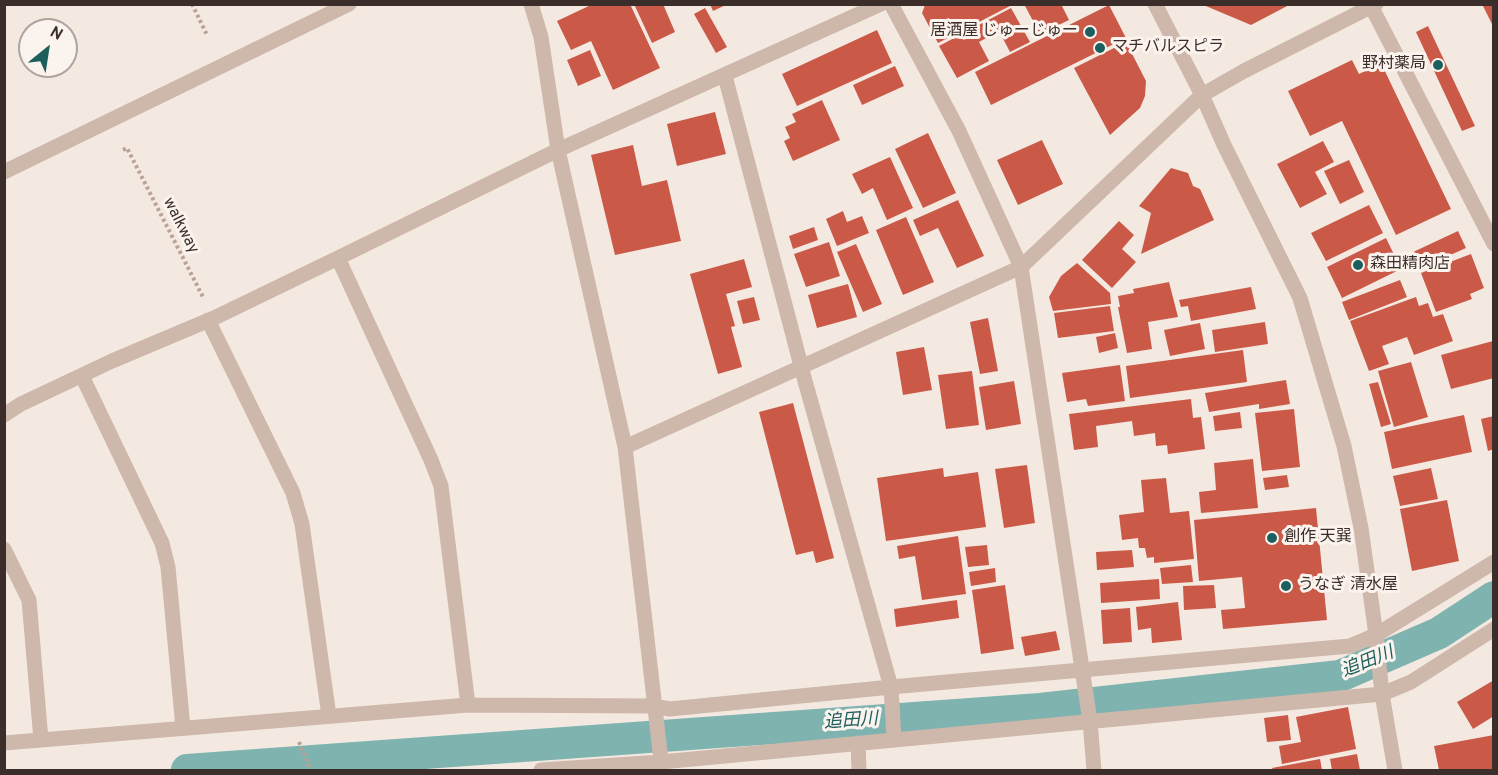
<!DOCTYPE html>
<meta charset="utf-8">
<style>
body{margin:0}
#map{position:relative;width:1498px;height:775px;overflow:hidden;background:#f4e9e0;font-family:Overpass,sans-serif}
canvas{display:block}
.frame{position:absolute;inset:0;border:6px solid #3b2e2a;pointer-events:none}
.north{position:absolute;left:18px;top:18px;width:60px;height:60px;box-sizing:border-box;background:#fbf3ed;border:2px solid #aea49f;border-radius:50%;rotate:30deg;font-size:16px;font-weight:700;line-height:24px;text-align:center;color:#3b2e2a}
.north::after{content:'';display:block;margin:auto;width:21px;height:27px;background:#1d5f5d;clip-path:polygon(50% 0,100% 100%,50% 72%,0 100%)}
</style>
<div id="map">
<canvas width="1498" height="775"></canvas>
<div class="frame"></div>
<div class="north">N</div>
</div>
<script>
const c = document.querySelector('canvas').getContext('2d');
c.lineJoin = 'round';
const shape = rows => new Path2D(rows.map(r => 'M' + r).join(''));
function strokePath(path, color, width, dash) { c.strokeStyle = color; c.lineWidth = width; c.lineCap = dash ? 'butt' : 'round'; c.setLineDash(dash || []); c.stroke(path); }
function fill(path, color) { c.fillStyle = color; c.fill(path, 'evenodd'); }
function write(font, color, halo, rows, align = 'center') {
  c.font = font + ' Overpass,"Noto Sans JP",sans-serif'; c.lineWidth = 6; c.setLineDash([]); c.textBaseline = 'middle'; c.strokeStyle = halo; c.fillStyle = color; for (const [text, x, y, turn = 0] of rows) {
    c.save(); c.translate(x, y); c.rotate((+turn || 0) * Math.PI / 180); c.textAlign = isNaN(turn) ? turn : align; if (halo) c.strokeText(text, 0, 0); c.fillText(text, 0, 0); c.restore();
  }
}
strokePath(shape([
 [187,770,1040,709,1340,676,1439,633,1494,597]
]), '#7eb3b0', 32);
fill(shape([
 [593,4,630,4,660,68,613,90,591,41,571,50,557,21],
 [634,4,663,4,675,32,652,43],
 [710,4,728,4,713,11],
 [1024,4,1061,4,1069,20,1040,34],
 [1201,4,1291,4,1251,25],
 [1482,4,1494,4,1494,28],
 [925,5,1012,5,938,43,922,13],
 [1109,5,1126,38,991,105,975,72],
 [705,8,727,47,716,53,694,14],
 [1011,8,1030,42,1010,52,999,31,979,42,989,61,957,78,939,46],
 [1428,26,1475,126,1462,131,1416,32],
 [877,30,892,63,797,106,782,74],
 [1126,42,1146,81,1145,96,1140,108,1110,135,1074,68],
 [590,50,601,76,578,86,567,60],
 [1352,60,1359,74,1381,63,1451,209,1396,235,1342,121,1310,136,1288,91],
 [895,66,904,86,862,105,853,85],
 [822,100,840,140,793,161,784,141,790,138,785,127,796,122,792,114],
 [715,112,726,154,677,166,667,124],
 [928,133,956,193,923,208,895,149],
 [1042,140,1063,184,1018,205,997,160],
 [1323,141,1334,162,1315,172,1327,194,1300,208,1277,164],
 [633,145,642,186,667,180,681,241,615,255,591,155],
 [890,157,913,208,887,220,873,188,862,194,852,174],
 [1349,160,1364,192,1340,204,1324,171],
 [1171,168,1188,173,1193,186,1200,189,1214,220,1141,254,1151,213,1139,206],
 [958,200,984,256,957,268,938,228,920,236,913,220],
 [1369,205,1383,233,1326,261,1311,233],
 [843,211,847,222,862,216,869,233,837,246,826,219],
 [906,217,934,282,903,295,876,230],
 [1119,221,1134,235,1122,249,1136,262,1112,288,1082,260],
 [814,227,818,240,793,249,789,236],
 [1458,231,1466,248,1419,269,1411,253],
 [1386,238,1401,269,1342,298,1327,267],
 [829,242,840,276,806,287,794,254],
 [856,244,882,304,863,312,837,252],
 [1471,254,1484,288,1470,294,1472,299,1436,312,1421,273],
 [744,259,752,287,726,294,735,326,731,327,742,367,718,374,690,274],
 [1077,263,1110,293,1111,304,1053,311,1049,297,1061,276],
 [1400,280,1407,297,1349,320,1342,302],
 [1169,282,1178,317,1148,322,1152,349,1127,353,1118,307,1120,307,1118,296,1134,293,1133,289],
 [848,284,857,317,817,328,808,295],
 [1251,287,1256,309,1191,321,1188,306,1181,307,1179,300],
 [754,297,760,320,743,324,737,301],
 [1416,297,1419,306,1428,303,1433,317,1443,314,1453,341,1414,355,1407,337,1382,346,1389,364,1369,371,1350,321],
 [1110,306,1114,331,1058,338,1054,313],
 [988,318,998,371,980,374,970,322],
 [1265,322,1268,344,1215,352,1212,330],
 [1200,323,1205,349,1170,356,1164,330],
 [1115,333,1118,348,1099,353,1096,337],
 [1493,341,1494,378,1451,389,1441,355],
 [924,347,932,390,903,395,896,352],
 [1243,350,1247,382,1130,398,1126,366],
 [1411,362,1428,417,1394,427,1378,371],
 [1120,365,1125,401,1088,406,1086,399,1067,402,1062,373],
 [972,371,979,425,946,429,938,375],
 [1286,380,1290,404,1259,409,1259,404,1209,412,1205,393],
 [1014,381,1021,424,986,430,979,387],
 [1378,382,1391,424,1381,427,1369,384],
 [1191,399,1193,418,1201,417,1205,449,1168,454,1167,445,1156,446,1155,433,1134,436,1132,421,1096,426,1098,447,1074,450,1069,414],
 [793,403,834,558,816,563,813,551,796,555,759,412],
 [1294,409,1300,467,1262,471,1255,413],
 [1240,412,1242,428,1215,431,1213,416],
 [1464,415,1472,452,1392,469,1384,432],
 [1494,416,1494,449,1488,451,1481,419],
 [1253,459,1258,508,1201,513,1199,492,1216,490,1214,463],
 [1027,465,1035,523,1004,528,995,469],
 [943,468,944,477,978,472,986,527,886,541,877,478],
 [1431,468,1438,499,1400,506,1393,476],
 [1287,475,1289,487,1265,490,1263,478],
 [1166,478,1170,513,1189,511,1194,559,1154,563,1154,557,1147,558,1145,548,1139,548,1138,538,1122,540,1119,515,1144,512,1141,480],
 [1447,500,1459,561,1412,571,1400,509],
 [1316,508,1327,620,1223,629,1221,610,1245,608,1242,577,1199,581,1194,520],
 [958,536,966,594,922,600,915,556,899,559,897,546],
 [987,545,989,565,968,567,965,547],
 [1132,550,1134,567,1097,570,1096,552],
 [1191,565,1193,582,1162,584,1160,568],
 [995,568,996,582,971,586,969,572],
 [1159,579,1160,599,1101,603,1100,583],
 [1005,585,1014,649,981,654,972,590],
 [1214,585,1216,608,1184,610,1183,586],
 [957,600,959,618,896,627,894,609],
 [1178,602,1182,640,1152,643,1151,628,1138,630,1136,607],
 [1130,608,1132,642,1103,644,1101,610],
 [1056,631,1060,650,1025,656,1021,637],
 [1494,680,1494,716,1473,729,1457,702],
 [1348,707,1356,749,1282,764,1279,746,1301,742,1296,717],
 [1288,715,1291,740,1267,742,1264,718],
 [1494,735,1494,770,1439,770,1434,746],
 [1357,754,1360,770,1332,770,1330,759],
 [1320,759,1322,770,1273,770,1272,768]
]), '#cb5948');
strokePath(shape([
 [192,4,207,35],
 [123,150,127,148,204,299],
 [299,742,311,770]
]), '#baa195', 4, [3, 3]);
strokePath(shape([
 [531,4,541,37,558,150,625,447,662,769],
 [891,4,959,131,1021,267,1090,721,1094,770],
 [1370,4,1494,244],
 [725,76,805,381,891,687,894,738],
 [208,320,293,493,302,524,329,716],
 [82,376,162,543,168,567,183,728],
 [4,415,21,404,112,361,214,318,338,258],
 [625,447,1021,267,1202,95],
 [4,549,29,600,41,740],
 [468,705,441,486,431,460,338,258,558,150,881,4],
 [4,743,468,705,653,706,670,709,891,687,1350,646,1376,635,1494,562],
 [858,743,859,770],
 [541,770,661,762,1382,694,1411,682,1494,629]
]), '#ceb7ab', 15);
strokePath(shape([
 [1155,4,1202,95,1224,145,1300,298,1344,446,1361,528,1376,635,1382,694,1395,770],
 [1202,95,1244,71,1376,4],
 [4,172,349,4]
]), '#ceb7ab', 15);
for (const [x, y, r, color] of [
 [1090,32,6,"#1d5f5d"],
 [1100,48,6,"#1d5f5d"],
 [1438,65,6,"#1d5f5d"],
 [1358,265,6,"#1d5f5d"],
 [1272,538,6,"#1d5f5d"],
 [1286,586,6,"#1d5f5d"]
]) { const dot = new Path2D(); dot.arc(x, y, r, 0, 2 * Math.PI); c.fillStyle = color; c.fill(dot); strokePath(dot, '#fbf3ed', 2); }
write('16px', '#3b2e2a', '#fbf3ed', [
 ["居酒屋 じゅーじゅー",1078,32,"right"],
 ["マチバルスピラ",1112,48],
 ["野村薬局",1426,65,"right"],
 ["森田精肉店",1370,265],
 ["創作 天巽",1284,538],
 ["うなぎ 清水屋",1298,586]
], 'left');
write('16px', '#3b2e2a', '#fbf3ed', [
 ["walkway",180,226,63]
]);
write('italic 18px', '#1d5f5d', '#fbf3ed', [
 ["追田川",1368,663,-22],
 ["追田川",851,722,-4]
]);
</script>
